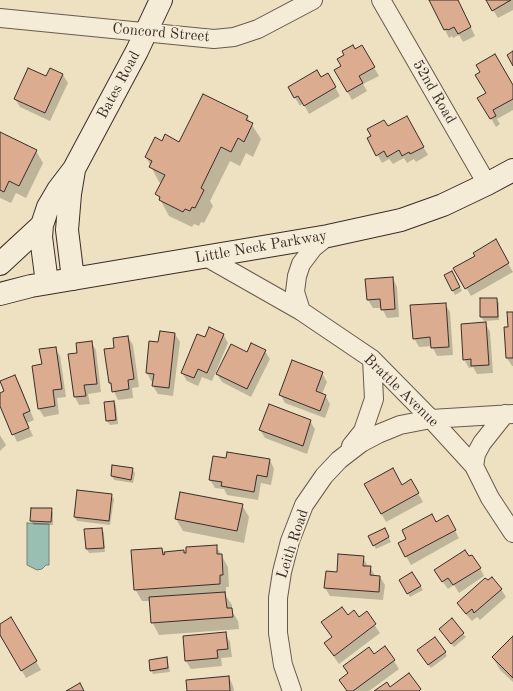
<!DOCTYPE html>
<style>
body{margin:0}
canvas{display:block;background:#eee1c1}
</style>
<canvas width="513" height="691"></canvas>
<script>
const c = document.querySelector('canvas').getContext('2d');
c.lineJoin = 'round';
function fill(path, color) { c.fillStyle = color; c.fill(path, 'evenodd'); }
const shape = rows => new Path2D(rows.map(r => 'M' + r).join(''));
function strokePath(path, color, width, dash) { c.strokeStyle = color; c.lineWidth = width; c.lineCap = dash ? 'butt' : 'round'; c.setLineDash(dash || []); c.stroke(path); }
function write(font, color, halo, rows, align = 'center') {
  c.font = font + ' "Old Standard TT",serif'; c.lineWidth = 3.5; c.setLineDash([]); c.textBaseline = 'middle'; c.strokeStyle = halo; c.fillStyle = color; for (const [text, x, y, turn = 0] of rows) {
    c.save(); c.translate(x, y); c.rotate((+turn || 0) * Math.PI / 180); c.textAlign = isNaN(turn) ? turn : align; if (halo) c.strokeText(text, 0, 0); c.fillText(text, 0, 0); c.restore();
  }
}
const water = shape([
 [27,523,49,524,49,565,46,565,42,569,37,570,27,565,27,523]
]);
fill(water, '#99beb2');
strokePath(water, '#73847b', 1);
fill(shape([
 [430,0,457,0,475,36,463,42,459,35,453,38,452,36,449,38],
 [487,0,513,0,513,10,498,18],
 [362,47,379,76,363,84,367,91,352,100,335,70,342,66,355,51],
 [50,69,63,75,68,83,50,121,20,107,15,99,46,78],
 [328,75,340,96,309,114,303,103,300,106,289,88,321,78],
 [513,87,513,110,497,119,500,124,496,127,479,98,487,94],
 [247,117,261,139,253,157,246,153,240,166,230,161,210,201,213,206,204,223,201,222,199,226,194,224,192,227,169,216,157,194,162,183,159,182,146,157,162,142,180,143],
 [406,117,428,155,416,162,414,159,407,163,404,158,393,164,389,159,382,163,368,138],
 [0,133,36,151,43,163,26,198,16,193,11,203,0,198],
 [495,241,513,272,471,296,455,269,476,256],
 [452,272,462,291,455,295,445,275],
 [393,278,397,287,399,317,387,318,382,308,373,308,368,300,366,280],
 [496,299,499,303,499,320,484,321,481,317],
 [445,304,450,312,453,355,437,356,432,346,419,347,414,338],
 [513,313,513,366,512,366,507,358,510,328],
 [485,323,490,332,493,373,477,374,473,367,469,368,464,359],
 [175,334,180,342,173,396,158,394,153,386,154,381,151,381,147,373,159,343],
 [223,334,228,343,212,381,202,377,198,386,187,381,182,373,206,338],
 [128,337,133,345,139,387,132,388,133,398,118,400,110,383,115,349],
 [91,342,96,350,101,392,88,394,90,404,79,405,75,397,78,354],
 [55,348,60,356,66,397,57,398,59,414,44,417,39,409,43,365],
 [265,351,270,359,251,397,222,382,217,374,248,354],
 [322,373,327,382,322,394,325,395,330,404,325,418,285,403,280,394],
 [15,376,20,385,34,420,27,423,33,436,17,442,0,404,0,394,5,392],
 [105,402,114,402,116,405,118,424,110,425,107,421],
 [310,421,315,429,307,454,265,438,260,430],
 [0,435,6,445,0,451],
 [270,460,274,469,271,485,261,483,258,500,227,495,224,489,215,488,210,480],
 [113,466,132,469,135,473,133,483,114,480,112,476],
 [411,481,423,502,386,522,365,485,402,486],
 [78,491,111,495,114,499,110,525,77,521,75,517],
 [242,505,249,517,244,543,183,531,176,519],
 [32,509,51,509,53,513,53,525,34,525,31,521],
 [447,516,459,538,411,565,399,544],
 [102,529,104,533,105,552,89,553,87,549,85,530],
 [384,529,391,542,376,549,369,536],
 [216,546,228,567,229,587,226,587,226,596,232,605,232,611,238,621,239,629,159,635,152,622,151,601,142,601,135,589,162,549,164,553,184,551,185,554],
 [363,557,368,567,370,567,375,576,380,577,385,585,383,600,330,596,325,588],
 [469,558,480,568,484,576,459,593,454,585,448,589,440,578],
 [412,573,423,590,410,597,400,580],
 [501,589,506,597,480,620,477,617,472,621,463,611,458,603],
 [366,613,380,633,339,664,325,644,333,638,347,616,359,619],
 [11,619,41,670,26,678,0,633,0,625],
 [225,633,230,642,232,657,221,658,222,666,191,669,186,661,184,637],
 [443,633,463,634,466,637,454,647],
 [513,637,513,682,500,670,493,658],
 [445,652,447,656,431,668,420,654],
 [374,655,394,661,399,669,369,691,347,691,340,680,348,674,344,666],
 [166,659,168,662,170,672,153,674,151,670],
 [229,677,233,686,234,691,188,691]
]), '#0003');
const building = shape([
 [429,0,458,0,471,27,458,34,454,27,448,30,447,29,444,30,429,0],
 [486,0,511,0,492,11,486,0],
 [353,45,355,49,362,45,375,67,359,76,363,83,347,92,334,70,341,66,337,59,344,55,342,51,353,45],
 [513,51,513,66,507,55,513,51],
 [495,54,513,85,513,99,493,110,496,116,490,119,477,98,486,93,475,75,480,72,476,65,495,54],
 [28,68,46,76,50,68,63,74,45,113,14,99,28,68],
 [317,70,321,77,328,73,336,87,304,106,298,96,294,98,288,87,317,70],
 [203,94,248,116,246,120,253,123,244,142,238,138,231,152,221,147,201,188,204,190,195,208,192,207,190,211,185,209,183,212,159,200,160,197,155,194,165,175,149,167,152,161,145,157,155,137,162,141,165,134,179,142,203,94],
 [407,116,424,147,410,154,409,152,402,156,399,150,387,157,384,151,376,156,367,138,371,136,367,129,384,120,388,126,407,116],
 [0,132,37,150,19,186,9,181,4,192,0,190,0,132],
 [496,239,509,263,465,289,453,268,475,256,473,253,496,239],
 [452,271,460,287,452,291,444,275,452,271],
 [393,277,395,309,381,310,380,299,367,300,365,279,393,277],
 [480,298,497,298,498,317,480,317,480,298],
 [446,303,449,347,431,348,430,337,413,339,410,305,446,303],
 [507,312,513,312,513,358,506,358,504,327,508,327,507,312],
 [486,322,489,365,471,366,471,359,463,360,461,324,486,322],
 [209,327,224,334,207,373,198,369,194,378,181,373,197,334,205,337,209,327],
 [160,331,175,333,169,388,152,386,154,374,146,373,149,341,158,342,160,331],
 [128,336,134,379,128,380,129,389,112,392,111,383,109,383,104,349,114,348,113,338,128,336],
 [92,341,97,384,84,385,86,396,74,397,68,354,77,353,76,343,92,341],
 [251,343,266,350,247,389,216,374,231,344,247,352,251,343],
 [56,347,62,389,53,390,55,406,38,409,32,366,42,364,39,349,56,347],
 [292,360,323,372,316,391,326,395,320,411,279,395,292,360],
 [15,375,30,411,23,414,29,428,12,435,0,406,0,393,4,391,0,381,15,375],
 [114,401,116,420,106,421,104,402,114,401],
 [269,404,311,420,303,446,259,430,269,404],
 [227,452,270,459,267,477,257,475,254,492,221,486,222,482,209,480,213,456,226,458,227,452],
 [112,465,133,468,131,480,111,476,112,465],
 [393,468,402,485,411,479,419,493,381,514,364,484,393,468],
 [77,490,112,494,109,521,74,517,77,490],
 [180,492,243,504,237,531,175,519,180,492],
 [31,508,52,508,51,522,30,521,31,508],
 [432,514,436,522,448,515,456,530,405,557,398,543,406,539,402,530,432,514],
 [102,528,104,548,86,549,84,529,102,528],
 [385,528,389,537,373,546,368,536,385,528],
 [217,545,217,554,222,554,223,575,220,575,220,584,134,590,131,550,162,548,163,555,165,554,164,552,184,550,184,553,186,553,186,547,217,545],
 [465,550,469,556,472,555,481,568,453,585,448,578,442,582,434,570,465,550],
 [338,554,364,556,363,566,371,566,370,575,380,576,379,592,324,588,326,571,337,572,338,554],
 [412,572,421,586,407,594,399,580,412,572],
 [492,577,502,589,474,613,472,609,466,614,457,603,485,578,488,580,492,577],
 [225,592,227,608,232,608,233,617,151,623,149,597,225,592],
 [342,607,348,615,354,610,359,617,367,611,376,624,334,656,324,643,332,637,321,622,342,607],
 [11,617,37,661,21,671,0,635,0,624,11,617],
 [452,618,464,633,451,644,439,629,452,618],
 [226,632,228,649,217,650,218,658,185,661,183,636,226,632],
 [513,636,513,678,492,657,513,636],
 [435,637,446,652,428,665,417,650,435,637],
 [385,646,395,660,353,691,347,691,339,680,348,673,343,666,369,647,374,654,385,646],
 [167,657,168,668,150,671,149,660,167,657],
 [409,673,421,689,419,691,374,691,387,682,390,687,409,673],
 [229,676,230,691,187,691,186,680,229,676],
 [80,683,84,691,66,691,80,683]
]);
fill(building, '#dcac91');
strokePath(building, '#3b2d28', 1);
const street = shape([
 [381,0,487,184],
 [0,18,214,39,234,37,258,29,313,0],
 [206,257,301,311,372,359,431,419,474,466,490,498,513,533],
 [301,311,295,292,297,276,301,264,313,248,328,236],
 [351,446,363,431,374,399,372,359],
 [474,466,476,454,482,443,505,414],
 [292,691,283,665,278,633,278,598,282,572,290,541,304,505,324,476,339,460,361,443,378,434,400,425,431,419,513,414]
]);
const secondary = shape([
 [0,264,42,225],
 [73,279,67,230,70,194,74,170],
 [47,283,41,237,42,225,48,207,58,190,74,169,137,51,161,0],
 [0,294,31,286,328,236,401,220,443,205,487,184,513,170]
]);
strokePath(street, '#685a4e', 20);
strokePath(secondary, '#3b2d28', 24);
strokePath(street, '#f4ecd7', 18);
strokePath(secondary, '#f4ecd7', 22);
write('15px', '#3b2d28', '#f4ecd7', [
 ["Concord Street",161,33,5],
 ["Bates Road",119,85,-62],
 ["52nd Road",434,92,60],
 ["Little Neck Parkway",261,247,-10],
 ["Brattle Avenue",401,391,44],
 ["Leith Road",293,544,-72]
]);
</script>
